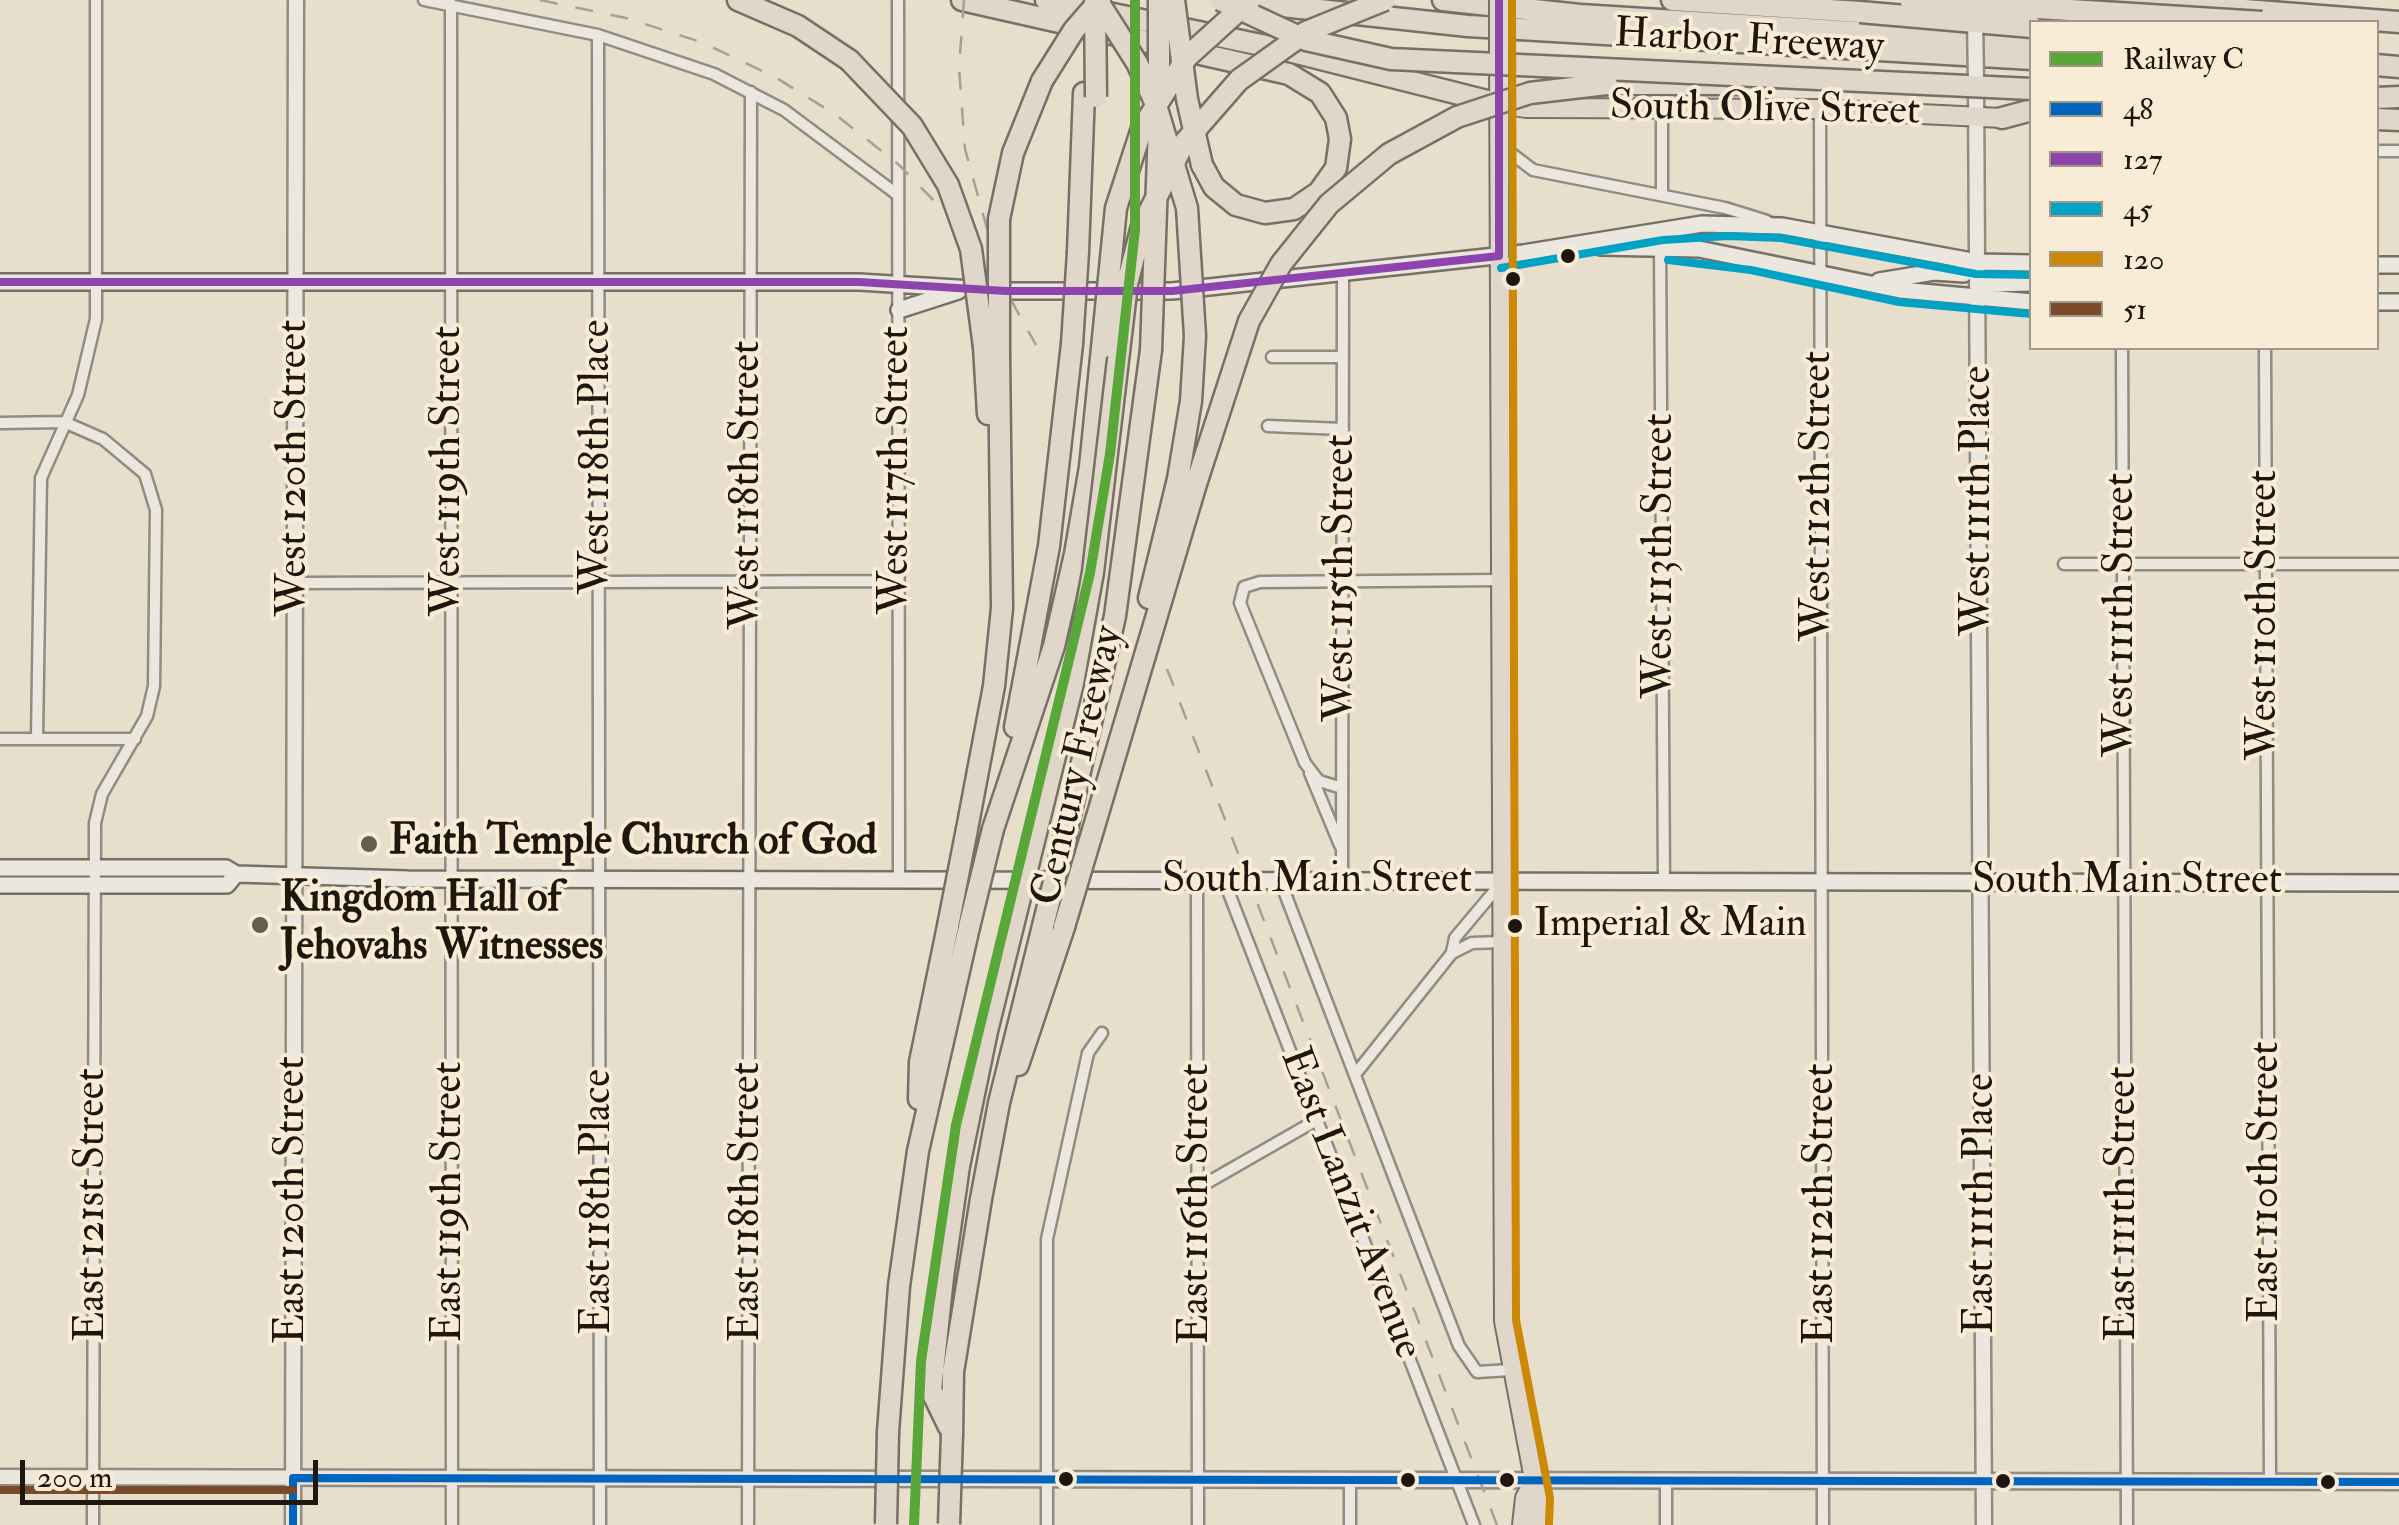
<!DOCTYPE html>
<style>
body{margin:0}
#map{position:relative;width:2399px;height:1525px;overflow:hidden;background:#e8decc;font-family:"IM FELL Double Pica",serif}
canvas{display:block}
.legend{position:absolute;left:2029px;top:20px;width:350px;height:330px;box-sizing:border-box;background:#f8ecd6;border:2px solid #a19786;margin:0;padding:12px 18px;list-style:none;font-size:30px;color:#1f170d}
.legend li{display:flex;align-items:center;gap:20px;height:50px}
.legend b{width:50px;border:2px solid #a19786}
.scale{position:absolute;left:20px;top:1460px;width:298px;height:45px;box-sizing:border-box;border:5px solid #1f170d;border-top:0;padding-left:12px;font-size:30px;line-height:35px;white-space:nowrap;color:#1f170d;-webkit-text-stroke:8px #f8ecd6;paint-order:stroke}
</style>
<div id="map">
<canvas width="2399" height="1525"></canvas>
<ul class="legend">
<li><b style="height:12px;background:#58a738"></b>Railway C</li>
<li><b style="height:12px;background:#0065bd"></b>48</li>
<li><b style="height:12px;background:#8e44ad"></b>127</li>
<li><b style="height:12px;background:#02a2c4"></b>45</li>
<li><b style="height:12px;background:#cc8903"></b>120</li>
<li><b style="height:12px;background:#7a4b2a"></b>51</li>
</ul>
<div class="scale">200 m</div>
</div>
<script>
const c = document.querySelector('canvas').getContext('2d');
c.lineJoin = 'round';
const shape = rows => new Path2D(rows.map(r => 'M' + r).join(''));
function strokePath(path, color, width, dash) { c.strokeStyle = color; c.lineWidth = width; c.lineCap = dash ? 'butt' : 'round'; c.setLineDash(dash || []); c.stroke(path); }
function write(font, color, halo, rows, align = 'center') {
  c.font = font + ' "IM FELL Double Pica",serif'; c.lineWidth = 8; c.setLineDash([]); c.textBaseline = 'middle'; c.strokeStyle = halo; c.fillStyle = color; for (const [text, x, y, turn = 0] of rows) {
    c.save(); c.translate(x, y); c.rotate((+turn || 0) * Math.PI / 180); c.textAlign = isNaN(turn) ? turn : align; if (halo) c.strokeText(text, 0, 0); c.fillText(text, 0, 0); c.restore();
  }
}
const minor = shape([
 [424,0,598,35,714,74,784,110,898,195],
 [898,0,899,879],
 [451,4,452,1525],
 [598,35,600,1525],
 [1662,108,1662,195],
 [1820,109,1823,1525],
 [1499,144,1533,170,1725,208,1767,221],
 [2376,151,2399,151],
 [1660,244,1664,883],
 [2122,348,2127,1525],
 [2265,348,2270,1482],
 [1272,357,1343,357],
 [0,423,64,422,103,439,145,474,156,510,154,686,147,716,102,794,95,823,93,1525],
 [1268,426,1343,429],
 [2064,564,2399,564],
 [295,583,898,581],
 [37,738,41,478,78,395,96,319,96,0],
 [0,739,135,739],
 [1310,773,1340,845],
 [1342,788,1319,781,1305,763,1240,603,1244,587,1260,582,1500,580],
 [1197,882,1198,1525],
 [1225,883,1474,1525],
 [1281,883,1459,1346,1477,1372,1510,1370],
 [1342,883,1343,272],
 [1452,952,1455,938,1502,882],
 [1357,1072,1452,953,1472,943,1503,942],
 [1198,1188,1315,1121],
 [1350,1482,1350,1525],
 [1666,1482,1666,1525],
 [748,1525,751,92],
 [1047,1525,1047,1239,1088,1053,1102,1033]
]);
const tertiary = shape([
 [1976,82,1984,1525],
 [0,1477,2399,1482],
 [293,1525,296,0]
]);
const secondary = shape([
 [1600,247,1699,249,1900,290,2032,302],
 [2376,265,2399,265],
 [1879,281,1934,272,1964,274,1977,262],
 [0,282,859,282,1006,291,1172,291,1523,253,1702,224,1782,226,1977,262,2032,263],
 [1978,300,1988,284,2032,283],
 [2376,302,2399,302],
 [899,310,958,291],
 [0,868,226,868,236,874,408,879,2399,883],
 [0,885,227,885,236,874]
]);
const primary = shape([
 [1499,54,1504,1321,1538,1500,1536,1525],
 [1500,104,1526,108,1820,109,2002,118],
 [1522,1525,1525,1498,1533,1483]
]);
const motorway = shape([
 [738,0,798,26,849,60],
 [962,0,1289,74,1320,93,1336,118,1340,139,1336,168,1319,192,1294,209,1265,213,1236,205,1214,187,1202,165],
 [1046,0,1285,50,1499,104],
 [1443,0,1580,15,2032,43],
 [1672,0,1860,12],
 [2116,0,2399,22],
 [1236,1,1468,26,2032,59],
 [2376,65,2399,67],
 [1607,84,1745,84],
 [2376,98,2399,97],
 [2002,118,2032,110],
 [2376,119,2399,120],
 [999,219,1013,153,1042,81],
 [1078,252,1084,93],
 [984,347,988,414],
 [1149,598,1178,479],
 [1015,727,1049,546,1072,344],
 [967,829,994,686,1002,608,999,355],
 [993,829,1054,646,1075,554,1090,467,1102,348],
 [1067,829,1115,616,1151,350],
 [1093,830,1196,484],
 [1018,1065,1064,927],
 [919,1099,920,1062,948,926],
 [943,1277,931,1390,949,1427],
 [888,1432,899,1286,918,1151,969,927],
 [952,1434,953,1372,981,1199,999,1103,1043,926]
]);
strokePath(minor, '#928c80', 15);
strokePath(tertiary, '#928c80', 19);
strokePath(secondary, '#767066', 20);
strokePath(primary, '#767066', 22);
strokePath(motorway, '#767066', 25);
strokePath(minor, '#ece7de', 10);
strokePath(tertiary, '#ece7de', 14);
strokePath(secondary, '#ece7de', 15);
strokePath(primary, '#e0d6c9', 18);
strokePath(motorway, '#e0d6c9', 20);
strokePath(shape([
 [540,0,626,18,701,42,775,77,836,115,898,164,950,217,1006,291,1036,345],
 [964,0,959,68,965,149,991,243,1006,275],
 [1167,669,1497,1525]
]), '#a4a098', 2.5, [18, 18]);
const tertiaryBridge = shape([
 [1975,17,1976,82]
]);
const primaryBridge = shape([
 [1499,0,1499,53]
]);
const motorwayBridge = shape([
 [1097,0,1137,63,1155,102,1187,208,1195,336,1191,401,1178,479],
 [1159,0,1159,98],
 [1174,0,1187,99,1202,165],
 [1220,0,1306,40,1391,59,2032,89],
 [1910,0,2262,22],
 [1095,2,1096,97],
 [1860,12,2032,27],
 [849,60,912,126,948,185,971,249,984,347],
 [1042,81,1074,30,1100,0],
 [999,219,999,355],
 [1072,344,1078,252],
 [1102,348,1116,208,1142,128,1187,57,1250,0],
 [1151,350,1159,127],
 [1196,484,1249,321,1281,264,1329,204,1389,154,1457,117,1530,93,1607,84],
 [948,926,967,829],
 [1043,926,1067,829],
 [969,927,993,829],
 [1064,927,1093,830],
 [943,1277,959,1166,987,1031,1073,683,1093,572,1127,284,1142,226,1184,143,1239,80,1306,32,1385,0],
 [886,1524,888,1432],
 [949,1524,952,1434]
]);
strokePath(tertiaryBridge, '#928c80', 19, []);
strokePath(primaryBridge, '#767066', 22, []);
strokePath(motorwayBridge, '#767066', 25, []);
strokePath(tertiaryBridge, '#ece7de', 14);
strokePath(primaryBridge, '#e0d6c9', 18);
strokePath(motorwayBridge, '#e0d6c9', 20);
strokePath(shape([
 [293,1525,293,1478,2399,1482]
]), '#0065bd', 8);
strokePath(shape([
 [0,282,859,282,1006,291,1172,291,1499,256,1499,0]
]), '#8e44ad', 8);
strokePath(shape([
 [1512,0,1512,256],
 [1668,260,1751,270,1899,302,2031,314],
 [1501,268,1663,240,1728,236,1781,238,1976,274,2032,275]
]), '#02a2c4', 8);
strokePath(shape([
 [1512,0,1516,1320,1550,1498,1549,1525]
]), '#cc8903', 8);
strokePath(shape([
 [0,1490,293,1490]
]), '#7a4b2a', 8);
strokePath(shape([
 [914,1525,921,1361,956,1125,1090,573,1110,454,1135,230,1135,0]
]), '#58a738', 10);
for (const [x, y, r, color] of [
 [1568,256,9,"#1f170d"],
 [1513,279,9,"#1f170d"],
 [369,844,10,"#655d50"],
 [260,925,10,"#655d50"],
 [1515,926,9,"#1f170d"],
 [1066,1479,9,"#1f170d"],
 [1408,1480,9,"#1f170d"],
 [1507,1480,9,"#1f170d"],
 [2003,1481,9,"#1f170d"],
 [2328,1482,9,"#1f170d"]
]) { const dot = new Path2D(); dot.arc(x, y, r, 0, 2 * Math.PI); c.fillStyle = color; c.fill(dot); strokePath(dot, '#f8ecd6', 4); }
write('40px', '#1f170d', '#f8ecd6', [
 ["Imperial & Main",1534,926]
], 'left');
write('42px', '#1f170d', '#f8ecd6', [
 ["Harbor Freeway",1749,43,3],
 ["South Olive Street",1765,111,1],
 ["West 118th Place",599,457,-90],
 ["West 120th Street",296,468,-90],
 ["West 117th Street",898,470,-90],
 ["West 119th Street",450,471,-90],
 ["West 118th Street",749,485,-90],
 ["West 112th Street",1820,496,-90],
 ["West 111th Place",1980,501,-90],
 ["West 113th Street",1662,556,-90],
 ["West 115th Street",1343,578,-90],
 ["West 111th Street",2123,615,-90],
 ["West 110th Street",2266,615,-90],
 ["Century Freeway",1080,766,-77],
 ["South Main Street",1317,882],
 ["South Main Street",2127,883],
 ["East 110th Street",2268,1182,-90],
 ["East 120th Street",294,1200,-90],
 ["East 119th Street",451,1202,-90],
 ["East 118th Place",600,1202,-90],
 ["East 118th Street",749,1202,-90],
 ["East 116th Street",1198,1204,-90],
 ["East Lanzit Avenue",1349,1204,69],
 ["East 112th Street",1823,1204,-90],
 ["East 111th Place",1983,1204,-90],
 ["East 111th Street",2125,1204,-90],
 ["East 121st Street",94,1205,-90]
]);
write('bold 42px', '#1f170d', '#f8ecd6', [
 ["Faith Temple Church of God",389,844],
 ["Kingdom Hall of",280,901],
 ["Jehovahs Witnesses",280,949]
], 'left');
</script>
